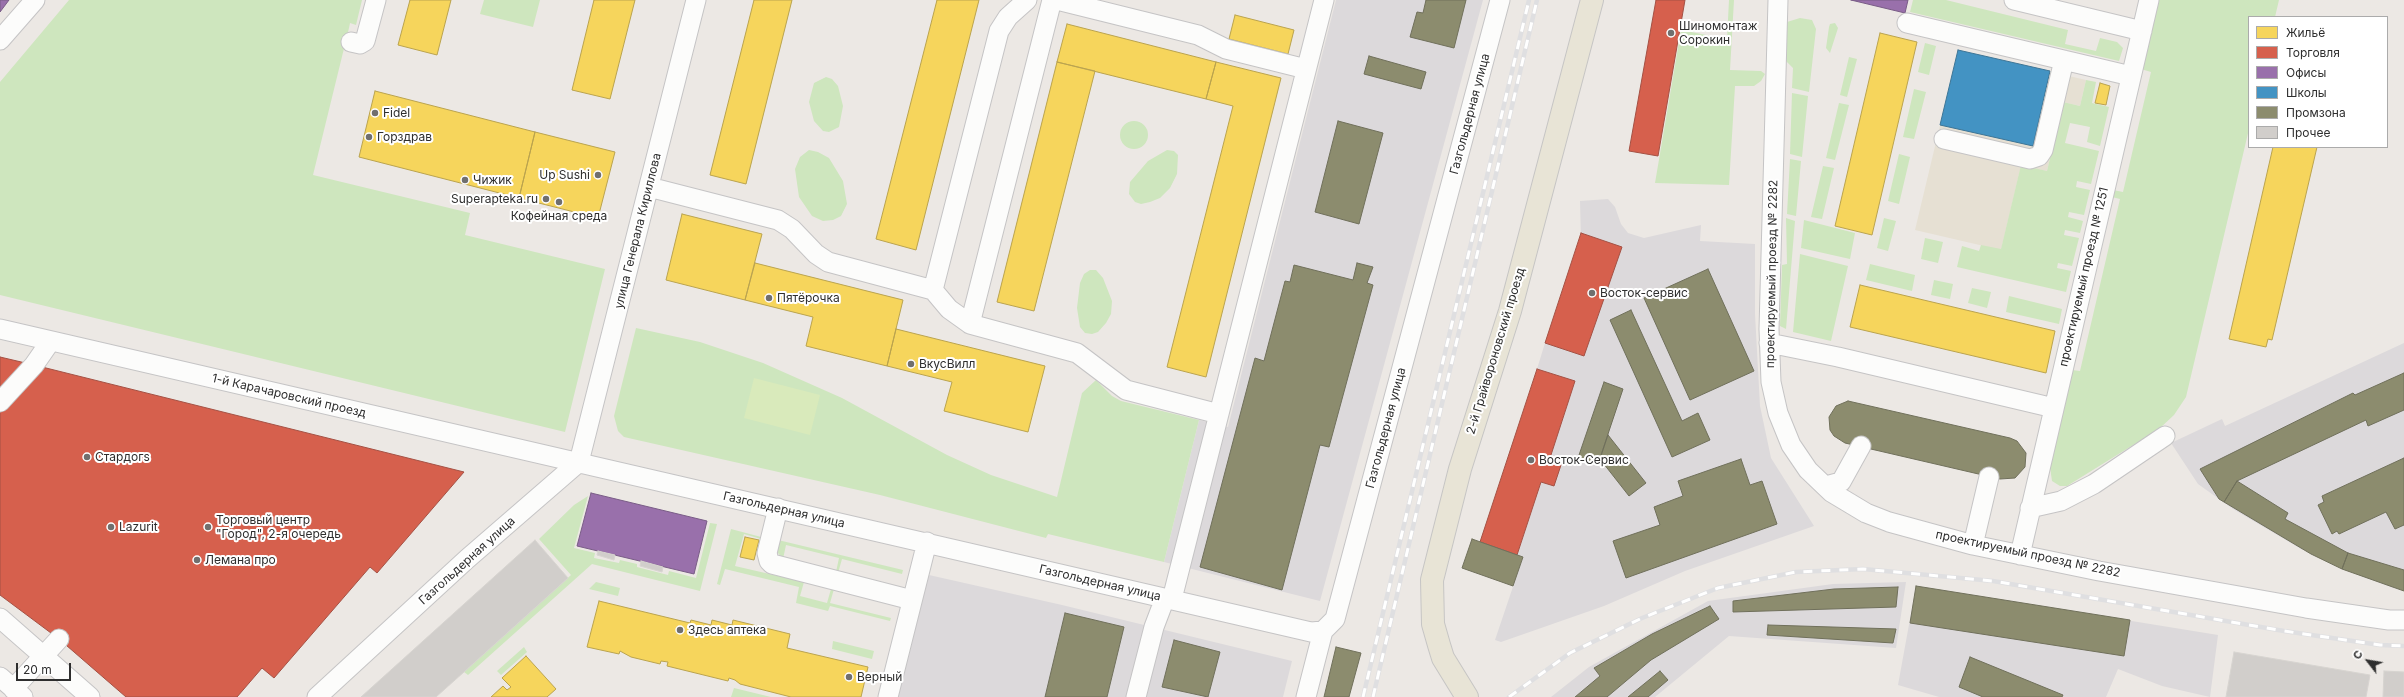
<!DOCTYPE html>
<meta charset="utf-8">
<style>
body{margin:0}
#map{position:relative;width:2404px;height:697px;overflow:hidden;background:#ece8e4;font-family:Inter,sans-serif}
canvas{display:block}
.legend{position:absolute;left:2248px;top:16px;width:140px;height:132px;box-sizing:border-box;background:#fff;border:1px solid #ababab;margin:0;padding:5px 7px;list-style:none;font-size:12px;color:#2e2e2e}
.legend li{display:flex;align-items:center;gap:8px;height:20px}
.legend b{width:20px;border:1px solid #ababab}
.north{position:absolute;left:2348px;top:641px;width:40px;height:40px;-webkit-text-stroke:3px #fff;paint-order:stroke;rotate:301deg;font-size:11px;font-weight:700;line-height:16px;text-align:center;color:#2e2e2e}
.north::after{content:'';display:block;margin:auto;width:14px;height:18px;background:#2e2e2e;clip-path:polygon(50% 0,100% 100%,50% 72%,0 100%)}
.scale{position:absolute;left:16px;top:663px;width:55px;height:18px;box-sizing:border-box;border:2px solid #2e2e2e;border-top:0;padding-left:5px;font-size:12px;line-height:14px;white-space:nowrap;color:#2e2e2e;-webkit-text-stroke:3px #fff;paint-order:stroke}
</style>
<div id="map">
<canvas width="2404" height="697"></canvas>
<ul class="legend">
<li><b style="height:11px;background:#f6d55c"></b>Жильё</li>
<li><b style="height:11px;background:#d6604d"></b>Торговля</li>
<li><b style="height:11px;background:#9970ab"></b>Офисы</li>
<li><b style="height:11px;background:#4393c3"></b>Школы</li>
<li><b style="height:11px;background:#8c8c6e"></b>Промзона</li>
<li><b style="height:11px;background:#d1cecb"></b>Прочее</li>
</ul>
<div class="north">С</div>
<div class="scale">20 m</div>
</div>
<script>
const c = document.querySelector('canvas').getContext('2d');
c.lineJoin = 'round';
function fill(path, color) { c.fillStyle = color; c.fill(path, 'evenodd'); }
const shape = rows => new Path2D(rows.map(r => 'M' + r).join(''));
function strokePath(path, color, width, dash) { c.strokeStyle = color; c.lineWidth = width; c.lineCap = dash ? 'butt' : 'round'; c.setLineDash(dash || []); c.stroke(path); }
function write(font, color, halo, rows, align = 'center') {
  c.font = font + ' Inter,sans-serif'; c.lineWidth = 4; c.setLineDash([]); c.textBaseline = 'middle'; c.strokeStyle = halo; c.fillStyle = color; for (const [text, x, y, turn = 0] of rows) {
    c.save(); c.translate(x, y); c.rotate((+turn || 0) * Math.PI / 180); c.textAlign = isNaN(turn) ? turn : align; if (halo) c.strokeText(text, 0, 0); c.fillText(text, 0, 0); c.restore();
  }
}
fill(shape([
 [1336,0,1483,0,1320,601,1164,562,1199,420,1228,427],
 [1608,199,1615,207,1621,224,1628,233,1644,238,1701,225,1700,241,1755,244,1755,314,1760,406,1771,458,1814,526,1685,571,1604,606,1501,642,1495,640,1523,557,1517,555,1575,382,1537,369,1545,343,1584,356,1580,201],
 [2404,343,2404,589,2393,588,2346,570,2301,549,2233,509,2198,484,2171,443,2222,419,2225,426],
 [929,575,1062,605,1292,661,1283,697,898,697],
 [1906,582,1896,648,1729,636,1655,697,1551,697,1589,667,1708,601,1833,584],
 [1916,586,2218,635,2210,697,2162,686,2118,669,2106,697,1939,697,1898,685]
]), '#dcd9db');
fill(shape([
 [1958,50,2086,80,2080,106,2063,102,2047,171,2021,166,2001,250,1915,230]
]), '#e6e0d3');
fill(shape([
 [69,0,362,0,356,25,350,23,349,28,313,175,470,213,465,235,605,269,565,432,0,295,0,82],
 [484,0,540,0,533,27,480,14],
 [1729,0,1734,0,1730,70,1761,71,1765,74,1761,81,1754,86,1735,86,1729,185,1655,183,1681,30,1727,39],
 [1913,0,1946,0,2068,30,2065,44,2096,51,2100,38,2117,42,2123,48,2119,61,1910,12],
 [2158,0,2279,0,2275,17,2249,17,2249,129,2186,397,2174,415,2159,429,2067,486,2060,486,2052,481,2050,467,2072,370,2080,371,2120,199,2112,197,2113,190,2123,192,2151,72,2141,69],
 [1800,18,1812,20,1816,29,1809,92,1792,88,1793,68,1786,61,1787,22],
 [1835,23,1838,28,1830,53,1826,48,1829,27,1830,24],
 [1925,43,1936,46,1929,75,1918,72],
 [1849,57,1857,59,1847,97,1840,95],
 [826,77,832,79,838,86,843,106,839,127,829,132,823,131,814,121,809,102,814,83],
 [2086,80,2096,82,2092,103,2109,107,2100,146,2087,142,2090,127,2070,123,2065,143,2099,151,2091,184,2077,181,2076,187,2090,190,2084,215,2069,212,2068,217,2083,221,2080,233,2065,230,2064,235,2079,238,2072,266,2058,263,2057,268,2071,271,2066,292,1957,267,1962,246,1979,251,1981,245,2001,249,2021,165,2047,171,2063,102,2080,106],
 [1914,89,1926,92,1914,139,1903,137],
 [1792,93,1808,96,1802,157,1790,154],
 [1839,103,1849,105,1835,160,1826,158],
 '1120 135a14 14 0 1 1 28 0a14 14 0 1 1-28 0Z',
 [809,150,818,152,829,158,843,181,847,204,841,216,833,220,823,221,812,216,799,197,795,169,800,157],
 [1167,150,1174,151,1178,155,1177,174,1170,188,1160,198,1150,202,1141,204,1135,202,1129,194,1130,182,1148,161],
 [1899,154,1910,157,1899,204,1888,201],
 [1790,159,1801,161,1796,216,1787,214],
 [1823,166,1834,168,1822,219,1811,217],
 [1786,218,1795,221,1786,329,1780,326,1782,265,1787,264],
 [1884,218,1896,221,1888,251,1877,248],
 [1804,220,1855,233,1850,259,1801,248],
 [1925,238,1943,242,1938,263,1921,259],
 [1800,254,1848,266,1831,341,1793,332],
 [1870,264,1915,275,1912,291,1866,280],
 [1090,270,1096,270,1103,278,1112,301,1111,314,1106,323,1098,332,1092,334,1085,333,1080,327,1077,308,1080,283,1084,274],
 [1934,280,1953,284,1950,299,1931,295],
 [1972,288,1991,292,1987,308,1968,303],
 [2009,296,2062,309,2059,324,2006,312],
 [636,328,700,342,763,363,842,398,947,455,991,475,1057,497,1082,393,1096,380,1112,396,1121,401,1199,420,1164,562,1048,534,1046,538,880,495,624,437,618,431,614,416],
 [588,496,574,548,595,553,594,558,619,563,620,560,637,564,637,567,668,575,669,571,696,578,710,523,717,524,700,591,592,564,468,675,464,672,571,575,539,539,574,505],
 [731,529,761,537,761,539,744,534,735,566,804,582,800,596,827,603,831,589,834,589,830,603,891,618,890,621,830,606,828,611,796,603,799,587,725,569,720,585,717,584],
 [778,540,903,570,902,574,842,559,838,573,836,572,839,558,786,545,783,559,778,553],
 [596,582,620,588,618,596,589,589],
 [833,641,874,651,872,659,832,649],
 [524,647,527,652,501,675,497,671],
 [734,688,771,697,731,697]
]), '#cee6be');
fill(shape([
 [754,378,820,395,810,435,744,418]
]), '#d9eabb');
const homes = shape([
 [410,0,451,0,437,55,398,45,410,0],
 [594,0,635,0,610,99,572,90,594,0],
 [754,0,792,0,746,184,710,175,754,0],
 [937,0,979,0,916,250,876,239,937,0],
 [1235,15,1294,30,1288,54,1229,39,1235,15],
 [1067,24,1216,62,1206,99,1057,62,1067,24],
 [1880,33,1917,42,1872,235,1835,226,1880,33],
 [1057,62,1095,71,1034,311,997,302,1057,62],
 [1216,62,1281,78,1206,377,1167,367,1233,106,1206,99,1216,62],
 [2100,83,2110,86,2106,105,2095,103,2100,83],
 [375,91,535,132,519,198,359,157,375,91],
 [535,132,615,152,598,218,519,198,535,132],
 [2273,147,2317,147,2272,340,2268,339,2266,347,2229,339,2273,147],
 [682,214,762,234,745,300,666,280,682,214],
 [755,263,903,300,887,366,806,346,813,317,745,300,755,263],
 [1860,285,2055,331,2046,373,1850,327,1860,285],
 [896,329,1045,366,1028,432,944,411,952,382,887,366,896,329],
 [745,537,759,540,754,560,740,557,745,537],
 [599,601,690,623,691,620,711,625,712,620,732,625,733,620,790,634,787,648,868,667,861,697,791,697,740,684,735,680,729,678,728,681,667,666,668,662,661,661,660,664,631,657,620,651,619,654,587,647,599,601],
 [526,656,556,689,547,697,491,697,503,686,507,690,511,687,502,678,526,656]
]);
fill(homes, '#f6d55c');
strokePath(homes, '#baa34e', 1);
const shops = shape([
 [1656,0,1685,0,1658,156,1629,151,1656,0],
 [1581,233,1622,247,1584,356,1545,343,1581,233],
 [0,357,34,365,464,472,377,573,370,567,274,678,262,668,237,697,126,697,59,639,0,595,0,357],
 [1537,369,1575,381,1550,458,1562,462,1554,486,1541,482,1517,555,1480,542,1537,369]
]);
fill(shops, '#d6604d');
strokePath(shops, '#a45144', 1);
const offices = shape([
 [0,0,9,0,0,12,0,0],
 [1851,0,1908,0,1905,13,1851,0],
 [591,493,707,521,694,574,577,546,591,493]
]);
fill(offices, '#9970ab');
strokePath(offices, '#795c86', 1);
const schools = shape([
 [1958,50,2050,71,2033,146,1940,125,1958,50]
]);
fill(schools, '#4393c3');
strokePath(schools, '#3d7596', 1);
const industry = shape([
 [1426,0,1466,0,1454,48,1410,37,1417,12,1423,13,1426,0],
 [1369,56,1426,72,1421,89,1364,74,1369,56],
 [1338,121,1383,133,1359,224,1315,212,1338,121],
 [1357,263,1373,267,1367,283,1373,285,1329,447,1320,445,1282,590,1200,567,1255,358,1264,361,1285,281,1290,282,1294,265,1353,280,1357,263],
 [1708,269,1754,371,1690,400,1644,298,1708,269],
 [1631,310,1682,421,1698,413,1710,440,1672,457,1610,320,1631,310],
 [2404,373,2404,410,2368,426,2366,420,2237,481,2224,502,2219,499,2200,469,2353,393,2355,395,2404,373],
 [1604,382,1623,389,1598,464,1578,458,1604,382],
 [1848,401,2010,438,2017,441,2026,453,2025,467,2015,478,2000,479,1845,443,1834,436,1830,430,1829,417,1836,406,1848,401],
 [1608,435,1646,483,1629,496,1600,459,1608,435],
 [2404,458,2404,525,2395,529,2386,512,2339,534,2337,531,2332,534,2318,505,2324,502,2322,496,2404,458],
 [1741,459,1750,485,1762,481,1777,524,1626,578,1613,541,1660,525,1654,507,1683,496,1678,481,1741,459],
 [2237,481,2288,513,2285,519,2348,553,2342,569,2311,554,2224,502,2237,481],
 [1472,539,1523,557,1513,586,1462,568,1472,539],
 [2348,553,2404,570,2404,591,2342,569,2348,553],
 [1916,586,2130,620,2124,656,1910,623,1916,586],
 [1898,587,1896,607,1733,612,1733,601,1834,589,1898,587],
 [1710,606,1719,619,1651,660,1607,697,1575,697,1600,676,1594,668,1652,634,1710,606],
 [1065,613,1124,627,1107,697,1045,697,1065,613],
 [1768,625,1896,629,1893,643,1767,635,1768,625],
 [1174,640,1220,652,1208,697,1162,687,1174,640],
 [1336,647,1361,653,1349,697,1324,697,1336,647],
 [1970,657,2063,695,2062,697,1983,697,1959,687,1970,657],
 [1660,671,1668,680,1648,697,1628,697,1660,671]
]);
fill(industry, '#8c8c6e');
strokePath(industry, '#70705b', 1);
const building = shape([
 [535,540,568,578,464,672,436,697,361,697,535,540],
 [598,551,615,555,614,560,597,555,598,551],
 [641,561,663,567,662,572,640,566,641,561],
 [2234,652,2370,675,2366,697,2226,697,2234,652],
 [2384,671,2404,672,2404,697,2383,697,2384,671]
]);
fill(building, '#d1cecb');
strokePath(building, '#d7d4d0', 1);
const minor = shape([
 [1057,0,1198,35,1226,49,1306,69],
 [1778,0,1769,329,1771,382,1778,413,1791,445,1808,470,1831,492,1866,513,1889,522,1973,545,2099,571,2306,608,2389,620,2404,620],
 [2014,0,2142,31],
 [1907,23,2131,76],
 [0,40,35,0],
 [351,42,360,44,365,41,376,0],
 [1944,139,2030,159,2039,156,2043,150,2064,60],
 [649,187,778,220,792,229,816,254,828,262,933,290,949,309,970,324,1077,353,1126,390,1219,414],
 [933,290,999,31,1008,17,1027,0],
 [970,324,1052,0],
 [0,329,1311,632,1323,631,1335,619,1500,0],
 [1769,343,1838,357,2054,408],
 [0,402,34,365,50,342],
 [579,462,696,0],
 [1826,486,1841,482,1861,446],
 [778,508,767,553,769,561,772,564,912,600],
 [2030,508,2061,501,2094,484,2165,436],
 [1973,545,1989,477],
 [2020,555,2149,0],
 [1172,599,1324,0],
 [0,618,90,697],
 [0,677,23,697],
 [13,689,59,639],
 [317,697,467,559,579,462],
 [888,697,927,542],
 [1136,697,1154,627,1165,598],
 [1306,697,1323,631]
]);
const major = shape([
 [1467,697,1443,658,1439,645,1433,624,1432,580,1460,469,1510,311,1592,0]
]);
strokePath(minor, '#c5c4c5', 21);
strokePath(major, '#c6c5c4', 24);
strokePath(minor, '#fcfcfb', 19);
strokePath(major, '#e8e4d6', 22);
const rail = shape([
 [1363,697,1529,0],
 [1373,697,1537,0],
 [1509,697,1570,653,1642,618,1718,588,1796,572,1863,569,1993,581,2284,631,2380,645,2404,646]
]);
strokePath(rail, '#dfdfe1', 4.5);
strokePath(rail, '#fff', 3, [9]);
for (const [x, y, r, color] of [
 [1671,33,4,"#706f6e"],
 [375,113,4,"#706f6e"],
 [369,137,4,"#706f6e"],
 [598,175,4,"#706f6e"],
 [465,180,4,"#706f6e"],
 [546,199,4,"#706f6e"],
 [559,202,4,"#706f6e"],
 [1592,293,4,"#706f6e"],
 [769,298,4,"#706f6e"],
 [911,364,4,"#706f6e"],
 [87,457,4,"#706f6e"],
 [1531,460,4,"#706f6e"],
 [111,527,4,"#706f6e"],
 [208,527,4,"#706f6e"],
 [197,560,4,"#706f6e"],
 [680,630,4,"#706f6e"],
 [849,677,4,"#706f6e"]
]) { const dot = new Path2D(); dot.arc(x, y, r, 0, 2 * Math.PI); c.fillStyle = color; c.fill(dot); strokePath(dot, '#fff', 1.5); }
write('12px', '#2e2e2e', '#fff', [
 ["Шиномонтаж",1679,26],
 ["Сорокин",1679,40],
 ["Fidel",383,113],
 ["Горздрав",377,137],
 ["Up Sushi",590,175,"right"],
 ["Чижик",473,180],
 ["Superapteka.ru",538,199,"right"],
 ["Кофейная среда",559,216,"center"],
 ["Восток-сервис",1600,293],
 ["Пятёрочка",777,298],
 ["ВкусВилл",919,364],
 ["Стардогs",95,457],
 ["Восток-Сервис",1539,460],
 ["Торговый центр",216,520],
 ["\"Город\", 2-я очередь",216,534],
 ["Lazurit",119,527],
 ["Лемана про",205,560],
 ["Здесь аптека",688,630],
 ["Верный",857,677]
], 'left');
write('12px', '#2e2e2e', '#fff', [
 ["Газгольдерная улица",1470,114,-75],
 ["улица Генерала Кириллова",638,231,-76],
 ["проектируемый проезд № 2282",1772,274,-89],
 ["проектируемый проезд № 1251",2084,277,-77],
 ["2-й Грайвороновский проезд",1496,351,-73],
 ["1-й Карачаровский проезд",289,396,13],
 ["Газгольдерная улица",1386,428,-75],
 ["Газгольдерная улица",784,510,13],
 ["проектируемый проезд № 2282",2028,554,12],
 ["Газгольдерная улица",467,561,-42],
 ["Газгольдерная улица",1100,583,13]
]);
</script>
